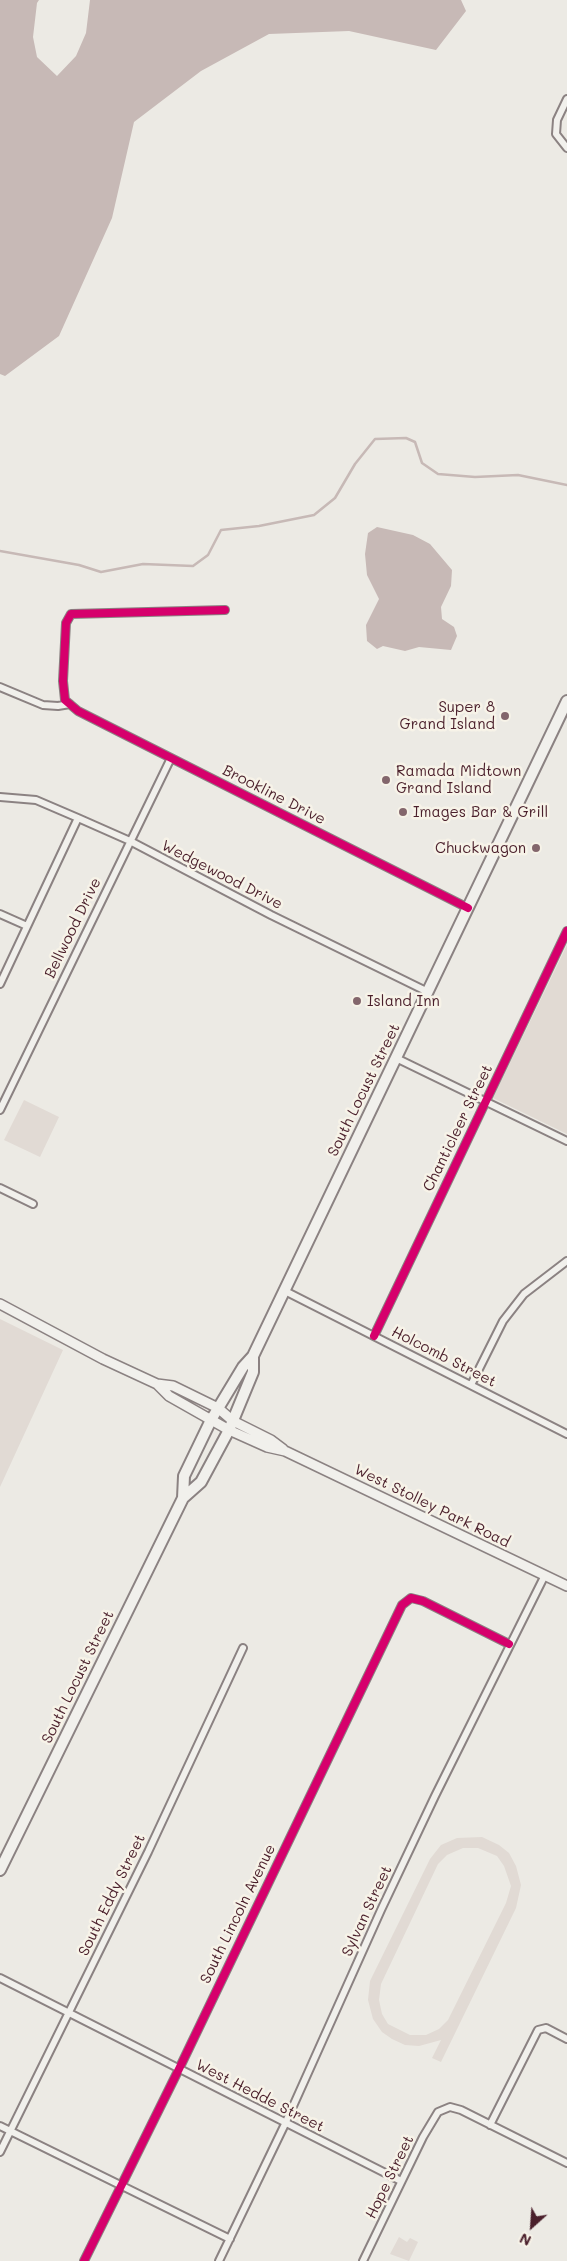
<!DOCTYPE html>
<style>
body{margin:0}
#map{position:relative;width:567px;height:2261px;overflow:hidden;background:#eceae4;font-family:Mali,sans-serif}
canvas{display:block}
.north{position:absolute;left:507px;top:2201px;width:50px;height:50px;-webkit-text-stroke:4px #f7f3e8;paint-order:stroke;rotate:206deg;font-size:14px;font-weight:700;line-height:20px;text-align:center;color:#4a1f2b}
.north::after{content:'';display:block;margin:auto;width:18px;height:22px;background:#4a1f2b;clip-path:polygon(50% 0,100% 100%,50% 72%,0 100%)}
</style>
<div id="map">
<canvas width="567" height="2261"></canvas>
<div class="north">N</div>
</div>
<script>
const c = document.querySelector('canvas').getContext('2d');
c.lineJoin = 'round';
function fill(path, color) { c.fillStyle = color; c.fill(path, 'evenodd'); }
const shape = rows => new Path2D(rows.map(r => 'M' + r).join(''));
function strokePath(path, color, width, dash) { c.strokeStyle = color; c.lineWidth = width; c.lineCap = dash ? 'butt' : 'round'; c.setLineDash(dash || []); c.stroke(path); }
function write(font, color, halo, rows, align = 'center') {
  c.font = font + ' Mali,sans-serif'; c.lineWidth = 5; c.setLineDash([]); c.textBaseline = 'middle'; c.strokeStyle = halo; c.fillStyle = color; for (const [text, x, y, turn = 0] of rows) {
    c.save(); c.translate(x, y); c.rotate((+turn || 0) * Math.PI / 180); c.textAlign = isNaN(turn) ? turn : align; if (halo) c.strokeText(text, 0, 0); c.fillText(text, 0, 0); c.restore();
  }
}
fill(shape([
 [567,945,567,1134,493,1098]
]), '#e1dad3');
fill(shape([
 [24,1100,59,1117,40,1157,4,1140],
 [0,1319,63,1350,0,1487],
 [482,1837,499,1845,509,1853,516,1866,521,1885,516,1908,441,2062,432,2058,441,2040,419,2046,405,2045,392,2039,382,2032,373,2019,368,2000,370,1981,430,1859,441,1845,457,1838],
 [463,1848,478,1848,497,1856,504,1866,511,1886,506,1903,448,2020,439,2029,426,2035,410,2035,388,2024,382,2014,379,2000,381,1984,438,1864,447,1855],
 [399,2237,407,2242,410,2238,418,2242,409,2261,390,2254]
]), '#e1dad4');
fill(shape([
 [0,0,39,0,37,3,33,37,37,57,57,76,76,56,86,33,90,0,461,0,466,11,436,50,349,31,269,34,201,71,134,122,112,218,59,336,5,376,0,374],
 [377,527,413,535,430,544,452,570,451,586,441,607,442,619,454,627,457,636,451,650,419,647,405,651,383,646,377,649,367,641,366,625,379,599,367,575,365,554,368,533]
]), '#c7b9b6');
strokePath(shape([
 [0,551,79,565,101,572,143,564,193,566,208,555,221,530,259,526,314,515,335,498,355,464,375,439,406,438,415,442,422,463,438,474,475,477,518,475,567,485]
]), '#c7b9b6', 2.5);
const street = shape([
 [567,99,557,120,556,134,567,148],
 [225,610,71,614,66,623,63,681,65,700,78,711,468,908],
 [0,687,43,705,58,706,70,704],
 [0,797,36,800,78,818,130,841,271,915,428,992],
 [0,914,27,926],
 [0,984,78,818],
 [396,1058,567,1141],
 [0,1110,171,758],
 [0,1188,33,1204],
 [283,1290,567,1434],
 [374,1336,567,931],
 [471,1385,503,1321,524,1294,567,1261],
 [0,1978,401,2181],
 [490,2125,538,2030,546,2028,567,2039],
 [0,2126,230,2239],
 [0,2152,148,1852,243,1648],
 [84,2261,179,2069,402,1605,411,1598,423,1601,509,1644],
 [219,2261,285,2124,381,1910,435,1796,545,1575],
 [363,2261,423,2137,438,2112,450,2107,461,2110,567,2163]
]);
const secondary = shape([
 [0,1304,103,1359,157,1384,173,1386,218,1408,233,1421,271,1440,283,1449],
 [157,1384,169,1396,229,1430,267,1447,285,1451,567,1586]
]);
const primary = shape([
 [183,1498,184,1476,211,1420,243,1367,253,1356,567,701],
 [0,1870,183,1498,201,1482,229,1430,253,1372,253,1356]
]);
strokePath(street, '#8b8282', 10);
strokePath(secondary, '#8b8282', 12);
strokePath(primary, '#8b8282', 14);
strokePath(street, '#f1f0ec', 6);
strokePath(secondary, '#f1f0ec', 9);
strokePath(primary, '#f1f0ec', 10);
strokePath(shape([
 [225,610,71,614,66,623,63,681,65,700,78,711,468,908],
 [374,1336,567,931],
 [84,2261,179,2069,402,1605,411,1598,423,1601,509,1644]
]), '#d6006c', 8);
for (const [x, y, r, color] of [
 [505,716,5,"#83666c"],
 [386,780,5,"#83666c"],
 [403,812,5,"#83666c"],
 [536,848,5,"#83666c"],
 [357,1001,5,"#83666c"]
]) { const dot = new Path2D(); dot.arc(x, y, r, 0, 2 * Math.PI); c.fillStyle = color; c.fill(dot); strokePath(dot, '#f7f3e8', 2); }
write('15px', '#4a1f2b', '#f7f3e8', [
 ["Super 8",495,707,"right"],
 ["Grand Island",495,724,"right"],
 ["Ramada Midtown",396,771],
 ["Grand Island",396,788],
 ["Images Bar & Grill",413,812],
 ["Chuckwagon",526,848,"right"],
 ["Island Inn",367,1001]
], 'left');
write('15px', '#4a1f2b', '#f7f3e8', [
 ["Brookline Drive",274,795,27],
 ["Wedgewood Drive",222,875,27],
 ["Bellwood Drive",73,928,-64],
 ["South Locust Street",364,1090,-64],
 ["Chanticleer Street",458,1128,-64],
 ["Holcomb Street",444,1357,27],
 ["West Stolley Park Road",432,1506,26],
 ["South Locust Street",78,1677,-64],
 ["South Eddy Street",112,1895,-64],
 ["Sylvan Street",367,1911,-65],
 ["South Lincoln Avenue",238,1914,-64],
 ["West Hedde Street",260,2096,27],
 ["Hope Street",390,2177,-64]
]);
</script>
